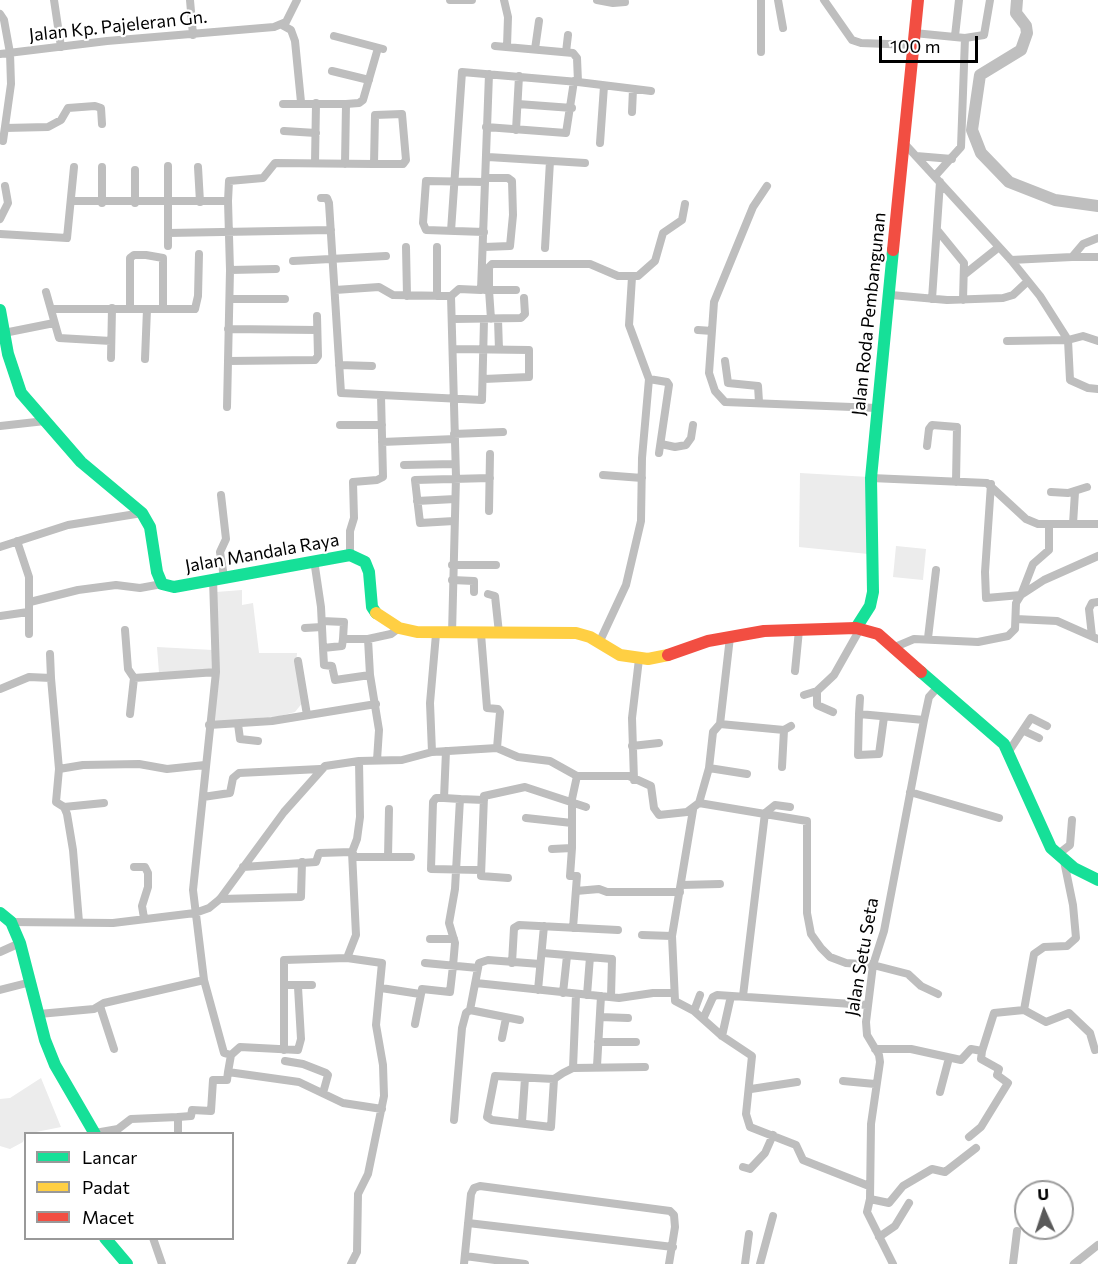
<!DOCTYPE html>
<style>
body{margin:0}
#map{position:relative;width:1098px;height:1264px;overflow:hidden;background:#fff;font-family:Commissioner,sans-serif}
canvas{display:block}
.legend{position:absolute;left:24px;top:1132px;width:210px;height:108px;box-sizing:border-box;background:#fff;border:2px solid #999;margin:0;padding:8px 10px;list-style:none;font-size:18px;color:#000}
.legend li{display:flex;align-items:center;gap:12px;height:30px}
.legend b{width:30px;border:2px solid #999}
.north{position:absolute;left:1014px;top:1180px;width:60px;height:60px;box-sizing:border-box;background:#fff;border:2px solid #999;border-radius:50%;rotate:357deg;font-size:16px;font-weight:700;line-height:24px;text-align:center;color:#000}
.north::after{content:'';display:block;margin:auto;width:21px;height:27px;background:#595959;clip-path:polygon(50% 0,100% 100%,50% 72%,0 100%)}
.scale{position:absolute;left:879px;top:36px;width:99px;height:27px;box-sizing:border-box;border:3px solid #000;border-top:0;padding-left:8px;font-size:18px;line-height:21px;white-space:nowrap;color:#000;-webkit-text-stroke:4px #fff;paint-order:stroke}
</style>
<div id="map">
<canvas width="1098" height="1264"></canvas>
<ul class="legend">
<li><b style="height:8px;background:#16e098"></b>Lancar</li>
<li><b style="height:8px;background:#ffcf43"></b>Padat</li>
<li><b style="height:8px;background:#f24e42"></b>Macet</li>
</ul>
<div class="north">U</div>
<div class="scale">100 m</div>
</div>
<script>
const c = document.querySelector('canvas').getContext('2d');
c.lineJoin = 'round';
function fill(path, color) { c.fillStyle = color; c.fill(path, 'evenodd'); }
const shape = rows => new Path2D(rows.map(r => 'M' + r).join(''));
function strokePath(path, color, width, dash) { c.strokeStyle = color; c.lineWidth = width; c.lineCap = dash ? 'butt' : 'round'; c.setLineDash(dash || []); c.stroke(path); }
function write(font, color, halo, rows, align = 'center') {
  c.font = font + ' Commissioner,sans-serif'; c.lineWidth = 4.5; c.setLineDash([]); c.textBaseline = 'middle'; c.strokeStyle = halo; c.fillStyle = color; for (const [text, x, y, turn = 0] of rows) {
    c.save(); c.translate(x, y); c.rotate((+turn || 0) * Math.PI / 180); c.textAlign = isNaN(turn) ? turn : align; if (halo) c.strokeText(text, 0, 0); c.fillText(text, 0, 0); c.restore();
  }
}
fill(shape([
 [800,473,869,477,868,554,799,547],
 [896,546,926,549,923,580,893,577],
 [242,590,242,605,253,603,259,653,297,653,296,664,303,702,295,712,280,716,213,722,216,592],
 [157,647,213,650,214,670,159,673],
 [41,1078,61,1127,26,1134,23,1142,10,1149,0,1146,0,1099,10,1098]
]), '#ececec');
strokePath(shape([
 [1017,0,1016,13,1026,26,1027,33,1021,50,980,75,972,130,981,153,1009,182,1055,200,1098,206]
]), '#bfbfbf', 12);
strokePath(shape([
 [54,0,61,47],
 [190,0,193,35],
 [450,0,472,0],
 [504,0,508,17,507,46],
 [597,0,613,3,625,2],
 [778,0,783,28],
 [824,0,852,40,861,43,913,45],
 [0,14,4,20,10,53,11,84,3,141],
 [282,25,291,30,295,41,301,102],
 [914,33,965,38,984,35,990,0],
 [334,36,383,49],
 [955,36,959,0],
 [495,46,573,53,577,58,578,82],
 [535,49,539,21],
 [566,52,568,35],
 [761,52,761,0],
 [0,54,107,41,274,27,286,22,297,0],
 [332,71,369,80],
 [283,104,346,104,345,164],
 [346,104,359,103,363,100,378,48],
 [518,104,572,108],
 [632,112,633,89],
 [486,127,566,133,574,81],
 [5,128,48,127,61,120,68,108,95,106,101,108,102,124],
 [516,130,519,76],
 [284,131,316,133],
 [903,142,1011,260,1040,296,1068,340,1007,341],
 [600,143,604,86],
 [916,156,952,159],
 [488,157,585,163],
 [315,163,316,103],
 [198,167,200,202],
 [135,170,135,203],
 [935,176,961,147,965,38],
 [767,186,753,207,714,302,709,373,715,391,725,402,877,408],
 [321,198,327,198,329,203,341,393,482,400,484,320],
 [72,201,228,201,229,181,263,178,275,163,374,164,403,164,406,160,402,114,375,115,374,164],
 [102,203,102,167],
 [0,219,8,203,5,186],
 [451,231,462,72,578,82,651,91],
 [938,231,964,263,963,300],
 [484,232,426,230,423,223,426,181,485,182],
 [168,233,331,230],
 [0,234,67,238,74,167],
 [168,246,168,166],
 [406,247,407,296],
 [437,247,437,296],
 [484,247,510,246,513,215,512,181,508,178,486,178],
 [545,248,550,161],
 [1072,257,1098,257],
 [1011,260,1072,257,1083,244,1098,238],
 [293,261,386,256],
 [230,270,276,269],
 [965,274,999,247],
 [335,290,379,287,393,295,451,296],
 [485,290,516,290],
 [46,292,59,338,111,341],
 [891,295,947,300,1003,298,1013,295,1028,281],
 [230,299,285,299],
 [932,299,940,182],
 [130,308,130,258,134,255,146,255,163,258,163,309],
 [53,309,195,309,198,296,199,254],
 [453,319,521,318,525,314,524,298],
 [491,319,489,290,489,267,492,264,590,264,618,276,638,276,655,261,663,233,682,220,685,204],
 [498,319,499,350],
 [228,329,317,330],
 [698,330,712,331],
 [4,333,54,323],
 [1098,341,1083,336,1068,340,1070,380,1088,388,1098,389],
 [455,349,529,350,529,377,484,379],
 [111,358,112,308],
 [145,359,147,309],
 [228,361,315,360,318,356,317,316],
 [725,361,728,383,758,386,759,402],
 [339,365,372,366],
 [649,379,667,382,669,385,659,453],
 [227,407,230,270,228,201],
 [340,425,382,425],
 [0,426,45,421],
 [454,434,503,432],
 [382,442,455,439],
 [661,444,675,447,686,445,691,438,693,425],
 [927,446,929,429,932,425,957,427,956,482],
 [404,465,455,464],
 [603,475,642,478],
 [871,478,987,483,1026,519,1038,524,1098,524],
 [991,484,985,572,986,598,1021,595,1033,564,1049,550,1049,525],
 [1051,492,1068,493,1087,487],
 [221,495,226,539,220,552,224,577],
 [417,501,455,499],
 [489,511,490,454],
 [454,521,420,523,415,480,490,478],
 [1073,524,1075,492],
 [17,541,29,577,29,634],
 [0,547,68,525,142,513],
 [350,555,350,531,354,518,353,482,377,480,383,477,381,396],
 [314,560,321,607,323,648,342,646,343,639,368,639,370,675,335,680,332,666,324,665,323,648],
 [452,565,496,565],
 [213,579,216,672,193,890,204,980,224,1053,231,1055],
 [452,580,474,581,474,592],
 [488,594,495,596,499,633],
 [30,602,78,590,116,585,140,588,162,584],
 [0,616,28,612],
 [1016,619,1057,621,1098,639],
 [322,621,344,622,343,639],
 [305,628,322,627],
 [125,630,128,669,134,678,130,714],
 [452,634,456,477,451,296,459,289,481,290,489,74],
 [481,634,487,708,498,709,500,712,497,748],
 [1092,636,1089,609,1092,603,1098,602],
 [928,638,936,570],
 [368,639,391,634,399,628],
 [599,643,626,585,641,521,642,458,649,379,629,325,632,277],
 [895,647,914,639,978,642,1008,636,1015,629,1016,603,1021,595,1044,580,1098,556],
 [50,654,51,678],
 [298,661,307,715],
 [795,671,799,630],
 [370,675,379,730,377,760],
 [134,678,216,672],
 [0,689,29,677,51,678,59,769,56,802,64,807,67,814,73,850,79,922],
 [817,691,817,705,833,712],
 [804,695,817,691,834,675,860,629],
 [860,698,859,714,924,720],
 [859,714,858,755,879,754,884,717],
 [238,724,240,739,258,741],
 [720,724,784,730],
 [209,725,272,721,376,704],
 [1024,731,1039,738],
 [632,746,659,743],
 [1009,751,1031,718,1047,726],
 [432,752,430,703,436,634],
 [782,767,784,730,791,726],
 [709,768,747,774],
 [59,769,83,765,139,764,167,769,205,765],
 [634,780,632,718,639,659],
 [910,792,999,818],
 [203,797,230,793,233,778,239,773,320,769],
 [444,798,436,798,433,802,431,869,481,870],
 [460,799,484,800],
 [699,803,807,821,807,913,811,934,821,948,830,957,846,963,873,965,908,974,921,986,938,994],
 [64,807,104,803],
 [693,810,672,936,675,1001,694,1011,722,1036,752,1056,746,1114,750,1127,796,1145,803,1160,869,1186],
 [526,818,572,823],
 [572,848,570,876,577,876,573,928],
 [552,849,572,848,572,799,577,776],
 [1057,855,1070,845,1072,820],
 [388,857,389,809],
 [134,867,145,867,148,873,148,887,142,906,144,918],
 [243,867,316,862,319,853,352,852,355,857,411,857],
 [508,878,481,876,484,796,525,787,586,807],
 [681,885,720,884],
 [576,891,599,889,607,892,680,892],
 [220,899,301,897,302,862],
 [11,922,113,923,195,913,209,908,220,899,284,812,325,766,359,761,402,760,432,752,497,748,518,757,550,761,577,776,629,776,651,786,654,808,659,815,687,812,699,803,709,768,713,732,720,724,730,637],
 [642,935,672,936],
 [430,939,454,939],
 [0,952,20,943],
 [543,953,612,959,611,997],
 [347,958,356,935,352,852,357,839,360,817,359,761],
 [425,963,478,968],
 [512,963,514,928,519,925,618,930],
 [476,983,619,998,653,993,673,993],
 [284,985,312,985],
 [298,987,301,1039,298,1050,240,1047,231,1055,228,1072,299,1082,343,1103,382,1109],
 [381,988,420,994],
 [0,990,31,982],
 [538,990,544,926],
 [563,993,567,956],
 [587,995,590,957],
 [743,996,765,813,775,805,790,807],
 [100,1006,114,1049],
 [470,1010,520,1020],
 [1024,1010,1046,1022,1069,1013,1090,1033,1095,1050],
 [694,1011,700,995],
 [39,1014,94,1009,104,1003,204,980],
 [600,1017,628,1018],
 [703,1019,713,997,717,995,867,1005],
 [415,1024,422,989,450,992,453,966,455,943,449,923,455,889,460,799,444,798,446,751],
 [722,1036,731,996],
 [502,1038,506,1018],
 [598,1042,636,1042],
 [875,1049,911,1049,961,1060,971,1049,982,1051,994,1013,1024,1010,1034,954,1044,947,1067,946,1076,938,1073,905,1064,861],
 [284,1050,284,960,347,958,382,963,376,1025,383,1065,384,1096,368,1174,358,1194,357,1252,351,1264],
 [285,1061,303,1064,326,1073,328,1075,323,1093],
 [597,1066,601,996],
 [573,1068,576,995],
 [554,1079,495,1076,487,1117,492,1120,551,1127,554,1079,563,1073,573,1068,645,1067],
 [843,1081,875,1084],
 [751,1089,797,1082],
 [940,1092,949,1058],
 [454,1120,462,1028,466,1013,470,1010,479,963,488,960,540,964],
 [522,1122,525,1078],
 [95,1133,118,1129,131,1119,178,1117],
 [178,1134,178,1117,191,1116,192,1110,211,1111,213,1080,227,1080,228,1072],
 [969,1137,981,1127,1008,1083,997,1075,999,1069,981,1059,982,1051],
 [743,1167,750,1169,765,1153,773,1135],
 [870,1199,889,1203,903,1186,932,1169,945,1172,976,1148],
 [468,1223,673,1247],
 [879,1237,895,1226,909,1203],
 [153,1238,162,1264],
 [465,1256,525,1264],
 [464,1264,471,1194,474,1188,480,1186,670,1211,674,1215,675,1227,669,1264],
 [745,1264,749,1234],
 [760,1264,773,1216],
 [893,1264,867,1212,870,1199,871,1124,880,1062,879,1055,867,1035,866,1022,873,965,884,931,924,720,929,697,937,688],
 [1013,1264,1017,1231],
 [1074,1264,1098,1245]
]), '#bebebe', 8);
strokePath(shape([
 [0,310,8,354,21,393,81,462,142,513,150,527,157,572,162,584,174,587,350,555,365,562,369,572,372,607,376,613],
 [856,628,870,606,873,592,871,478,893,250],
 [921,672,1004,744,1051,848,1074,868,1098,880],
 [0,913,11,922,20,943,45,1040,55,1065,95,1134],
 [105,1238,127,1264]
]), '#16e098', 12);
strokePath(shape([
 [376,613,399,628,417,632,576,633,590,637,620,655,648,659,668,655]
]), '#ffcf43', 12);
strokePath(shape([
 [893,250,918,0],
 [668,655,708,641,764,631,856,628,878,634,921,672]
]), '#f24e42', 12);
write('18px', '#000', '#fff', [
 ["Jalan Kp. Pajeleran Gn.",118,26,-6],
 ["Jalan Roda Pembangunan",869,314,-84],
 ["Jalan Mandala Raya",262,553,-10],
 ["Jalan Setu Seta",862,957,-80]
]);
</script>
